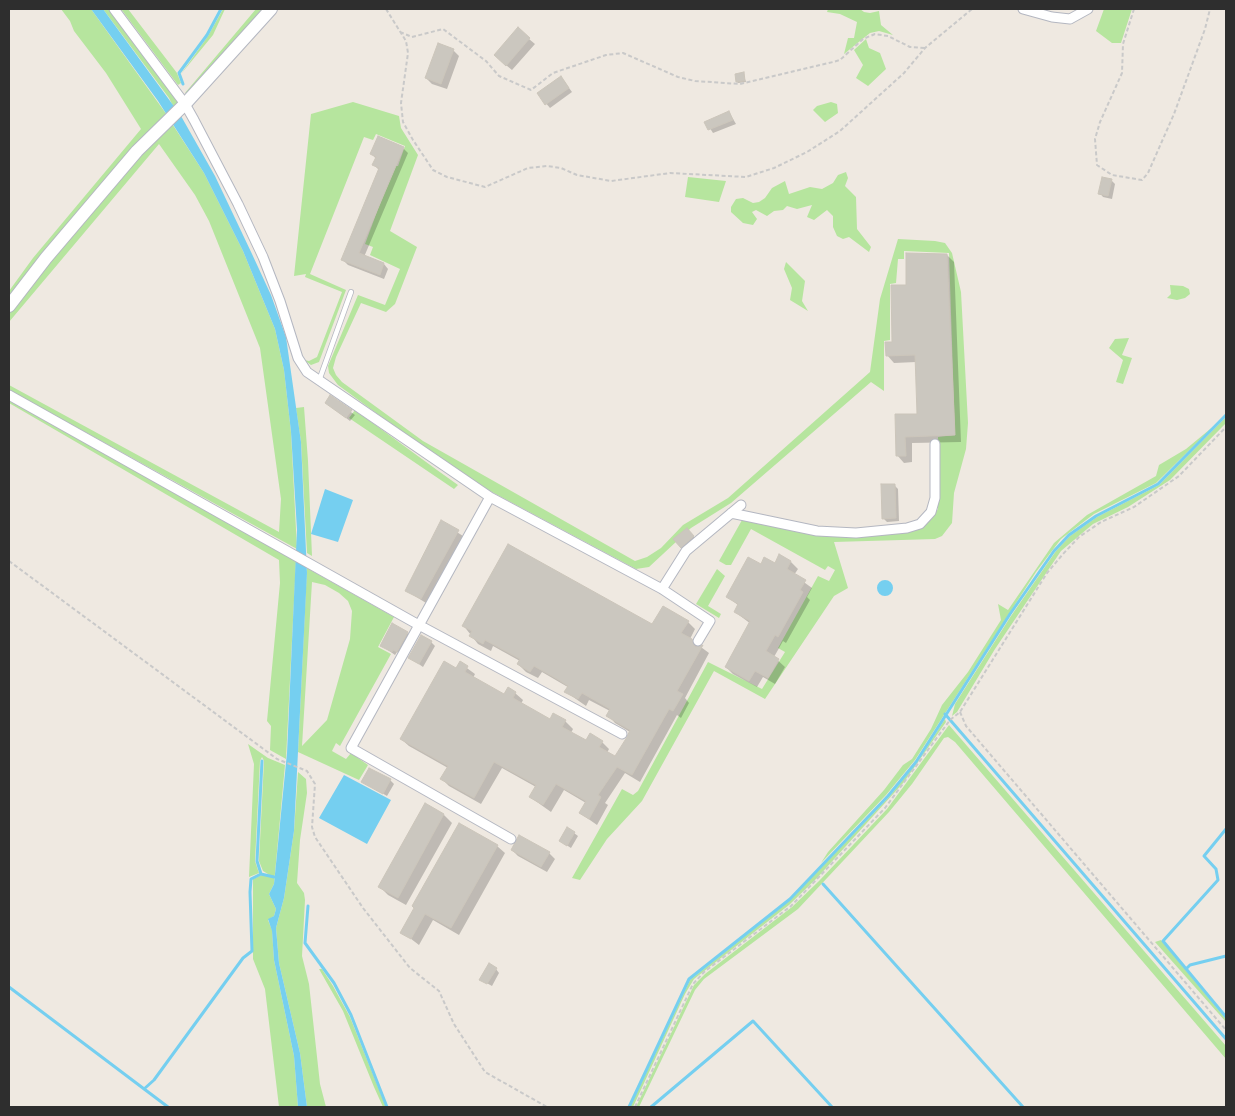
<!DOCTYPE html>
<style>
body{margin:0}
#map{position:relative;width:1235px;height:1116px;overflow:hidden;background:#efe9e1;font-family:"Space Grotesk",sans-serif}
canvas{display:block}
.frame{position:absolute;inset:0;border:10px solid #2e2e2e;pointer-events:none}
</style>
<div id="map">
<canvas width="1235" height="1116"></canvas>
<div class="frame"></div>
</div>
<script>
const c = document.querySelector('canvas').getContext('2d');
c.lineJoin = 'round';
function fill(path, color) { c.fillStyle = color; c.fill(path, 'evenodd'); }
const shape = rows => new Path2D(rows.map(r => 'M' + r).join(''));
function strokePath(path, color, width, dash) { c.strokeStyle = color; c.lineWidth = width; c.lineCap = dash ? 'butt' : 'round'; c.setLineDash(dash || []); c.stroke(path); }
fill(shape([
 [61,9,91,9,167,115,9,300,9,291,33,258,141,129,106,73,74,31,70,21],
 [103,9,110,9,165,81,177,98,177,105,174,108,169,98],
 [121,9,128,9,177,73,181,83,178,85],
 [223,9,225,9,213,35,181,74,208,36],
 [256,9,266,9,190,92,185,93],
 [828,9,860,9,864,12,870,13,879,11,881,25,893,35,879,31,870,33,844,54,848,38,854,38,857,22,840,14,827,12],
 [1104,9,1132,9,1121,43,1112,43,1096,31],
 [866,39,869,48,880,53,886,69,868,86,856,78,863,65,854,50],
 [353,102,399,116,401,128,418,155,390,231,417,247,395,304,386,312,361,303,336,357,333,368,336,375,342,382,423,441,635,561,647,557,661,548,683,525,728,498,870,372,880,299,898,239,935,241,945,243,952,253,961,292,968,423,966,449,954,493,952,523,942,536,935,539,834,542,848,588,834,596,765,699,714,671,642,801,607,839,580,880,572,878,622,789,633,795,638,791,708,662,762,689,785,652,778,648,818,576,829,581,835,570,828,566,825,570,751,529,731,565,726,565,719,561,742,520,804,532,902,532,933,516,938,509,938,437,955,435,949,253,904,251,904,259,898,259,896,283,890,284,890,340,884,341,884,391,871,382,731,503,691,528,649,567,636,569,490,491,425,449,338,385,329,373,328,366,358,295,385,305,400,269,370,255,373,247,365,244,394,166,398,166,405,146,376,134,373,140,364,137,310,274,346,290,319,362,311,365,304,360,309,361,317,357,342,292,305,277,306,274,294,276,311,114],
 [831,102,837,104,838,113,825,122,813,110,817,106],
 [171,122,204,173,243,251,275,329,284,370,291,432,297,549,9,390,9,385,279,532,281,499,260,348,209,221,195,195,159,144,9,322,9,312,49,258],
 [846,172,848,178,845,186,856,197,857,229,871,247,869,252,849,237,843,239,837,236,833,227,833,216,827,210,814,220,807,217,812,205,797,209,787,206,783,210,774,211,767,216,756,210,752,212,757,219,753,225,743,223,731,212,731,207,736,199,743,198,753,203,759,202,765,198,772,188,785,181,789,194,810,187,822,189,833,183,838,175],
 [688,177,726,181,719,202,685,197],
 [786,262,805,281,802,301,808,311,790,300,792,288,784,269],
 [1170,285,1183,286,1189,289,1190,294,1185,298,1177,300,1167,298,1171,294],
 [1129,338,1122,355,1132,358,1123,384,1116,382,1123,360,1109,348,1115,339],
 [9,399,296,561,286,759,270,750,271,726,267,721,280,583,279,560,9,403],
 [304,407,308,461,312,556,307,553,301,442,296,408],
 [355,410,437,470,458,485,454,489,349,418],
 [1226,417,1226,423,1170,480,1128,507,1093,524,1061,551,995,649,957,712,952,716,955,704,1011,616,1056,551,1070,536,1097,517,1159,485],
 [1215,425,1156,483,1094,514,1061,539,1036,572,915,760,886,795,821,863,828,852,884,790,903,765,912,759,931,729,942,705,968,672,1001,620,998,604,1008,610,1054,543,1087,515,1156,476,1159,465,1186,449],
 [307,568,394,617,378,647,391,654,340,746,336,743,332,751,346,759,351,753,368,765,359,780,298,752],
 [312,582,325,585,339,593,348,601,352,611,350,639,327,720,302,746],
 [717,569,725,576,708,606,721,614,719,618,696,604],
 [945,719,946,722,904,782,817,878,789,905,694,979,685,994,633,1107,630,1107,690,980,790,900,889,797,918,761],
 [949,725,1226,1046,1226,1059,955,742,948,737,944,738,912,784,889,812,798,909,704,979,695,990,639,1107,636,1107,694,985,705,974,792,907,819,881,887,809],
 [248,744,268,758,285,765,274,884,269,894,276,909,274,916,268,920,272,930,274,960,294,1056,298,1107,279,1107,265,989,253,959,253,879,262,875,273,877,263,871,259,861,264,761,262,757,260,761,255,861,259,873,249,877,254,764],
 [298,772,306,779,307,793,300,840,297,883,304,893,305,900,302,956,309,984,320,1084,326,1107,307,1107,300,1053,279,963,276,928,284,898,294,831],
 [1161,940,1226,1019,1226,1022,1155,942],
 [319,969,322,969,333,986,350,1017,386,1107,383,1107,374,1087,343,1011]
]), '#b6e59e');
fill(shape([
 [91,9,103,9,181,116,215,176,252,254,271,295,286,337,301,442,307,573,294,831,284,898,276,928,279,963,300,1053,307,1107,298,1107,294,1056,274,960,272,931,268,919,274,916,276,909,269,894,274,884,287,753,297,530,291,432,284,370,275,329,243,251,204,173,158,101],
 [325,489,353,500,338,542,311,534],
 '877 588a8 8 0 1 1 16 0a8 8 0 1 1-16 0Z',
 [344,775,391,800,367,844,319,818]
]), '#75cff0');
fill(shape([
 [529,39,535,44,512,70,501,61],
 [453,50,459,56,447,89,432,84,426,78],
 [743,73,746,82,738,83,737,82],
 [564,81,572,92,550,108,538,94],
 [729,112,736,124,713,133,706,122],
 [403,148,408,153,364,257,384,264,388,269,384,279,348,265,343,260,379,170,374,165,376,159,372,154],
 [1111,180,1115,184,1112,199,1103,197,1100,193],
 [947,255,954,262,961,442,912,443,912,462,904,463,897,455,896,415,918,415,916,362,894,363,887,355,893,343,907,286],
 [330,397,355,415,350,421,330,406],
 [894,485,898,489,899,521,887,522,883,518],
 [441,522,463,536,426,603,407,591],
 [687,529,697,540,685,550,675,540],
 [780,556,791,562,798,569,794,575,812,588,807,597,810,600,786,643,783,641,774,657,785,667,775,684,763,677,757,687,733,674,726,667,751,624,735,612,739,606,728,597,761,566,775,564],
 [688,622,695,629,690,639,709,653,685,698,689,703,681,718,677,715,640,782,625,773,605,803,608,805,597,825,580,813,586,803,564,790,551,812,530,797,536,787,502,768,481,804,449,786,442,779,448,768,409,746,401,739,460,663,475,674,473,678,504,696,515,693,523,700,521,704,551,721,554,715,565,721,573,729,571,733,587,742,602,742,609,749,607,753,616,758,630,732,615,723,608,715,610,711,589,700,586,706,566,692,568,687,566,686,542,672,538,678,526,672,518,664,520,661,493,646,491,651,478,644,463,625,652,626],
 [407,633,411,637,401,655,397,652,395,655,381,645],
 [431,642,435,646,423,667,410,658],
 [390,780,394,784,387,796,363,782],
 [425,805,444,815,452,823,406,905,388,895,380,887],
 [574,833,578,836,571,848,560,841],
 [497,846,505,853,459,935,433,920,419,945,402,932],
 [512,850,549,853,555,859,547,872,518,856],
 [496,969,499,973,492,986,483,981]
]), '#0003');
strokePath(shape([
 [183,84,179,73,207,35,221,9],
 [945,714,1226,1039],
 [262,761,257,861,261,874,274,877],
 [1226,829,1204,856,1216,869,1218,880,1163,941,1226,1017],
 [823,884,1023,1107],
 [308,906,305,943,334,983,351,1015,387,1107],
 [1186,969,1190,965,1226,956],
 [9,987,168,1107],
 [144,1089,154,1080,243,958,252,951,250,892,251,879,261,874],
 [629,1107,689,979,790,899,888,796,916,762,1010,614,1054,551,1069,535,1096,516,1158,484,1226,415],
 [651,1107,753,1021,832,1107]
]), '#75cff0', 3);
const building = shape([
 [518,27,530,38,506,66,494,55,518,27],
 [438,43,454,49,441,84,425,78,438,43],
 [744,72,745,81,736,82,735,74,744,72],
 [561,76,569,88,545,105,537,93,561,76],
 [729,111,733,120,708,130,704,122,729,111],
 [378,136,404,147,359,253,384,263,380,275,341,260,379,168,372,165,376,157,370,154,378,136],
 [1102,177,1112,179,1108,196,1098,194,1102,177],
 [906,253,947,254,955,435,905,437,906,456,896,456,895,414,917,414,915,355,886,356,885,342,892,342,891,285,906,285,906,253],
 [330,395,352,410,346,418,325,403,330,395],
 [881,484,895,484,896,518,882,519,881,484],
 [441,520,459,530,421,599,405,591,441,520],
 [687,528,694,536,681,548,673,539,687,528],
 [508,544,652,624,663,606,689,621,681,633,692,639,695,647,703,645,677,691,683,694,673,711,669,709,632,775,617,767,598,795,601,797,589,819,579,813,586,801,556,784,543,805,529,797,536,785,494,762,474,798,440,779,448,766,400,739,444,661,456,668,460,661,468,666,465,672,504,694,508,687,516,692,513,698,550,719,553,713,566,720,562,727,586,740,590,733,603,741,599,747,615,756,627,737,630,730,606,716,610,709,582,693,578,699,564,692,568,686,557,679,534,666,530,672,517,664,520,659,485,640,483,644,469,636,472,631,462,626,508,544],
 [779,554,791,561,787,569,806,580,800,590,803,592,778,637,775,635,766,651,779,659,768,678,755,671,749,681,725,667,750,621,734,612,738,604,726,597,748,557,761,564,764,557,775,563,779,554],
 [392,623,408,632,397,652,393,650,392,652,380,646,392,623],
 [421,635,432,641,419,664,408,658,421,635],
 [369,768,391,779,383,794,361,782,369,768],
 [425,803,444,814,398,898,378,887,425,803],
 [459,823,498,845,451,928,425,914,411,939,400,933,414,908,412,906,459,823],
 [567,827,575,832,567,846,559,841,567,827],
 [519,835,550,852,541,867,511,850,519,835],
 [489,963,497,968,487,984,479,980,489,963]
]);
fill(building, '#cbc7bf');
strokePath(building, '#cbc5ba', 1);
const lane = shape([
 [320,378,351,292]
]);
const street = shape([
 [114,9,185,104,194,120,238,204,263,257,280,301,298,358,307,372,490,497,662,589,710,621,698,641],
 [1023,9,1052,17,1070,19,1088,9],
 [9,395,417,624,622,734],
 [490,497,351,748,511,839],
 [731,513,817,531,856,533,907,528,920,524,931,512,935,498,935,444],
 [662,589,686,551,741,505]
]);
const secondary = shape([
 [9,306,46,258,137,151,185,104,271,9]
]);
strokePath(lane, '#b4b7c1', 6);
strokePath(street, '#b4b7c1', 11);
strokePath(secondary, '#b4b7c1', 14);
strokePath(shape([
 [386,9,406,41,408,53,401,103,403,122,413,140,433,170,447,177,485,187,528,168,547,166,561,168,577,175,611,181,670,173,746,177,774,168,807,152,840,131,904,73,925,48,972,9],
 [1134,9,1123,44,1122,73,1100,122,1095,139,1097,165,1112,175,1142,180,1148,173,1174,114,1205,29,1210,9],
 [400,32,412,37,443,29,486,61,499,76,531,90,553,73,606,55,623,53,678,77,695,81,740,84,833,62,840,60,863,39,875,34,888,36,910,47,925,48],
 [9,561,277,759,307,771,315,784,312,827,315,837,363,908,410,968,439,991,454,1024,485,1072,547,1107],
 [960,712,966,726,1226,1030],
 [635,1107,693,984,704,972,791,906,885,808,950,720,960,712,1047,573,1063,554,1079,537,1101,522,1134,507,1179,476,1226,427]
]), '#c9c9c9', 2, [4, 2.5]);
strokePath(lane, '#fff', 4.5);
strokePath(street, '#fff', 9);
strokePath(secondary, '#fff', 12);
</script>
